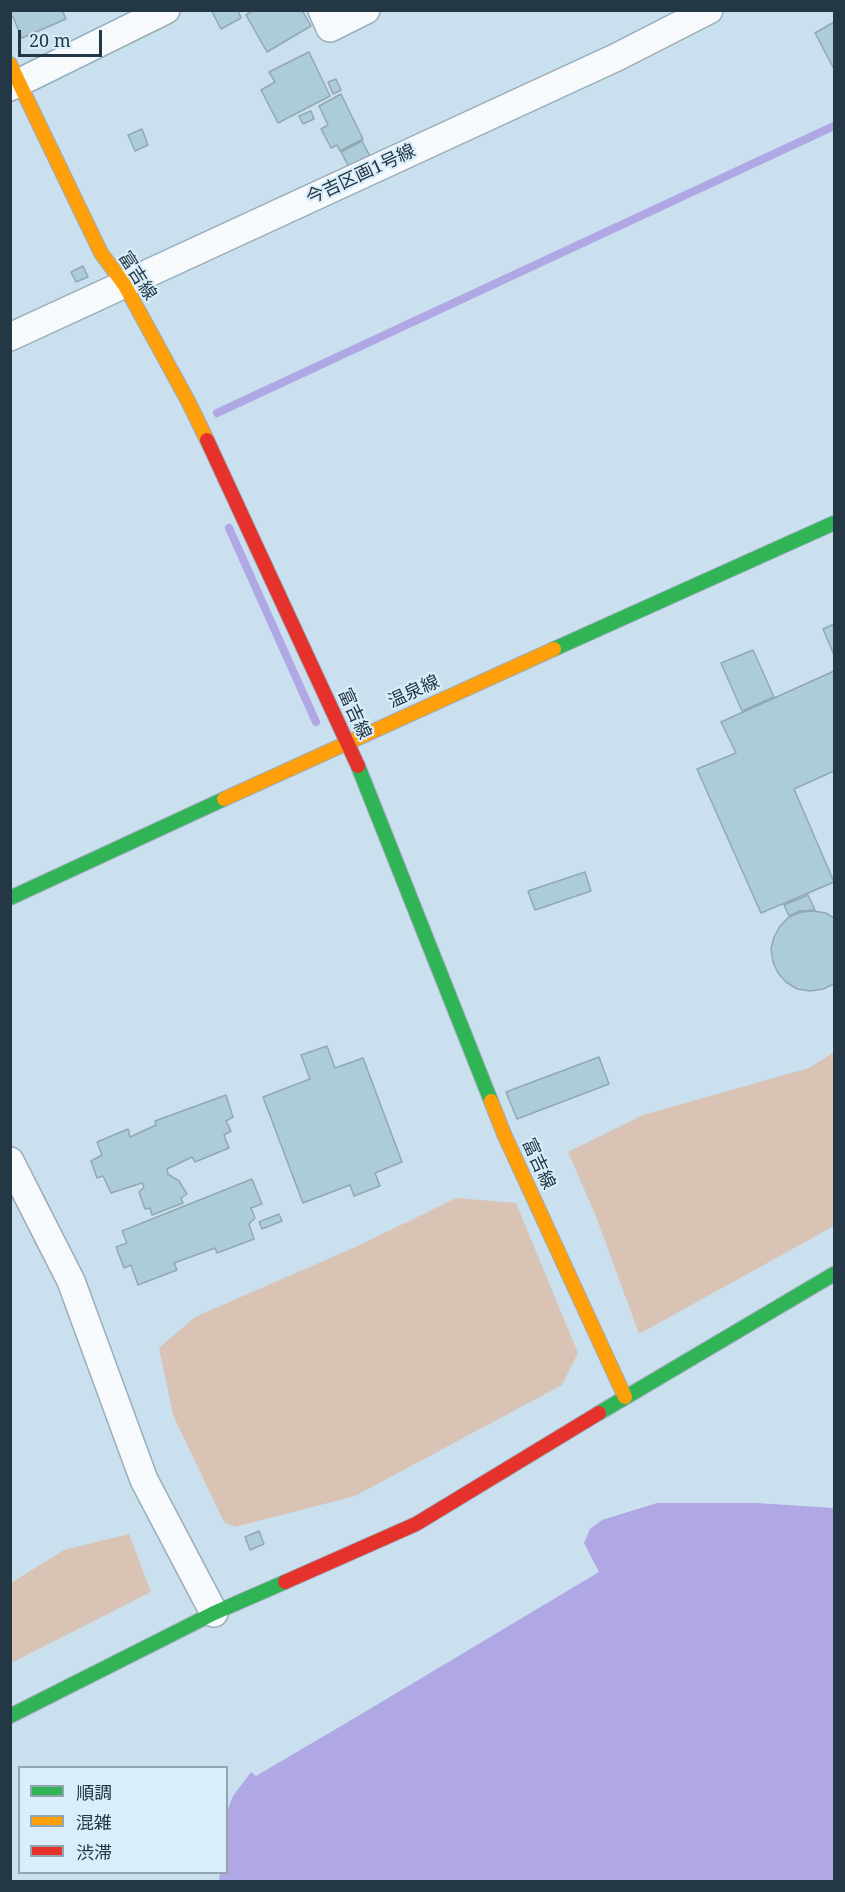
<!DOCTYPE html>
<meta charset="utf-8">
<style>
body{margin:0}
#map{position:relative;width:845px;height:1892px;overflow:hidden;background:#cae0ee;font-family:"Noto Serif","Noto Sans JP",serif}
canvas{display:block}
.frame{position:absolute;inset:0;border:12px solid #233744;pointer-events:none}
.legend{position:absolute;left:18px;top:1766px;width:210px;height:108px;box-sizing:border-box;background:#daeefa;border:2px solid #91a5b1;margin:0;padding:8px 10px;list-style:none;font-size:18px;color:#233744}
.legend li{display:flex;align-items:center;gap:12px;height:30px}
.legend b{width:30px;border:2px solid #91a5b1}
.scale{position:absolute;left:18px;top:30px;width:84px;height:27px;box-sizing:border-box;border:3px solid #233744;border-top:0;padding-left:8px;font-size:18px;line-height:21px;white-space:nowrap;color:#233744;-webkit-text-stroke:4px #daeefa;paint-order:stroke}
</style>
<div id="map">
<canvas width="845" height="1892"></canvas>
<div class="frame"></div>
<ul class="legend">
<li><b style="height:8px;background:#30b455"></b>順調</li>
<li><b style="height:8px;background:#ff9f0a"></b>混雑</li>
<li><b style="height:8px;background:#e5322d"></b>渋滞</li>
</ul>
<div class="scale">20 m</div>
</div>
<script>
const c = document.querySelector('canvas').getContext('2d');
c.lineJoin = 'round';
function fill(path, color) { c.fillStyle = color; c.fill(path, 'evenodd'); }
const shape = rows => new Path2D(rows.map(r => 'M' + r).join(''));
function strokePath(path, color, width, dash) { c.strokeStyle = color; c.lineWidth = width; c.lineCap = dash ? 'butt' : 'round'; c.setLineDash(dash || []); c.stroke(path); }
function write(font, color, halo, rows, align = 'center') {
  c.font = font + ' "Noto Serif","Noto Sans JP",serif'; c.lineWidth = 4.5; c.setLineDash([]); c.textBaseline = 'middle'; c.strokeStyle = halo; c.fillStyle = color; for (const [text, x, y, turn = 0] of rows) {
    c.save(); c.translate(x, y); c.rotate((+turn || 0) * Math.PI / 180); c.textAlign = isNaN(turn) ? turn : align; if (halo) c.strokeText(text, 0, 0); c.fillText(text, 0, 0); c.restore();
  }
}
fill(shape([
 [834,1052,834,1226,639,1334,597,1219,568,1152,643,1115,809,1068],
 [456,1198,516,1203,578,1353,562,1385,355,1496,235,1527,224,1522,173,1415,159,1348,195,1317,362,1244],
 [129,1534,151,1592,11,1663,11,1583,64,1550]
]), '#d9c3b4');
fill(shape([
 [657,1503,755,1503,834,1508,834,1881,219,1881,220,1873,226,1872,227,1811,233,1796,251,1772,256,1776,358,1716,599,1572,584,1543,590,1529,602,1520]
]), '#b0a8e4');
strokePath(shape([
 [217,413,834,126],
 [229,528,316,722]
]), '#b0a8e4', 8);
const building = shape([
 [10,10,62,10,66,19,22,38,13,17,10,18,10,10],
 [211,10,238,10,241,18,221,29,211,10],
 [254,10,302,10,311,26,267,52,246,15,254,10],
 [834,22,834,69,815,33,834,22],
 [309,52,330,96,278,123,261,90,275,82,269,72,309,52],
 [336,79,341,90,333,94,328,82,336,79],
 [341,94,363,139,340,151,337,145,331,148,321,129,328,125,319,106,341,94],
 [311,111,314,119,303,124,299,116,311,111],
 [142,129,148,145,135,151,128,135,142,129],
 [362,141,371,158,350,169,341,152,362,141],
 [83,266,88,277,76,282,71,272,83,266],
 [834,624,834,655,823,629,834,624],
 [753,650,774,697,742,711,721,663,753,650],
 [834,671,834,771,794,789,834,882,761,913,697,769,736,753,721,722,834,671],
 [585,872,591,891,535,910,528,891,585,872],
 [808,895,815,910,800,911,789,916,784,905,808,895],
 [813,911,826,913,834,918,834,984,823,989,810,991,797,989,786,982,778,973,773,962,771,949,774,937,780,926,789,917,801,912,813,911],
 [327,1046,335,1068,363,1058,402,1162,375,1173,380,1186,354,1196,350,1185,303,1203,263,1097,310,1079,301,1055,327,1046],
 [599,1057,609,1084,517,1119,506,1092,599,1057],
 [226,1095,233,1117,226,1121,231,1131,224,1135,229,1148,195,1162,192,1157,167,1169,168,1174,179,1181,187,1194,181,1198,183,1203,152,1215,150,1208,145,1209,139,1192,144,1187,142,1183,111,1193,103,1176,97,1178,91,1161,102,1155,97,1142,128,1129,130,1137,156,1125,155,1121,226,1095],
 [252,1179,262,1204,251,1208,255,1218,249,1224,254,1239,217,1253,215,1248,174,1263,177,1270,138,1285,131,1265,124,1268,116,1247,127,1243,122,1231,252,1179],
 [279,1214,282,1221,262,1229,259,1222,279,1214],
 [259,1531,264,1544,250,1550,245,1537,259,1531]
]);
fill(building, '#abccd8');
strokePath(building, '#92a8b2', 1.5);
const street = shape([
 [322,10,330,28,366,10],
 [10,87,166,10],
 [10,337,617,57,709,10],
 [10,1161,71,1281,144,1480,214,1613]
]);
const fast = shape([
 [554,649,834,523],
 [358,766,491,1101],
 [10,898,224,799],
 [599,1413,834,1274],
 [10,1716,214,1613,285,1582]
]);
const slow = shape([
 [10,64,101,253,124,284,188,401,207,440],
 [224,799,554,649],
 [491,1101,504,1134,625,1397]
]);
const jam = shape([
 [207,440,358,766],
 [285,1582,416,1524,599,1413]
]);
strokePath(street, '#9aadb9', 30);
strokePath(fast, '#9aadb9', 16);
strokePath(slow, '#9aadb9', 16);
strokePath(jam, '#9aadb9', 16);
strokePath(street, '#f7fafc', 27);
strokePath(fast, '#30b455', 14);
strokePath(slow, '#ff9f0a', 14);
strokePath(jam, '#e5322d', 14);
write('18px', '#233744', '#daeefa', [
 ["今吉区画1号線",361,175,-25],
 ["富吉線",137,276,57],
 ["温泉線",414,692,-24],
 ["富吉線",354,714,65],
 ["富吉線",538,1164,65]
]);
</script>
